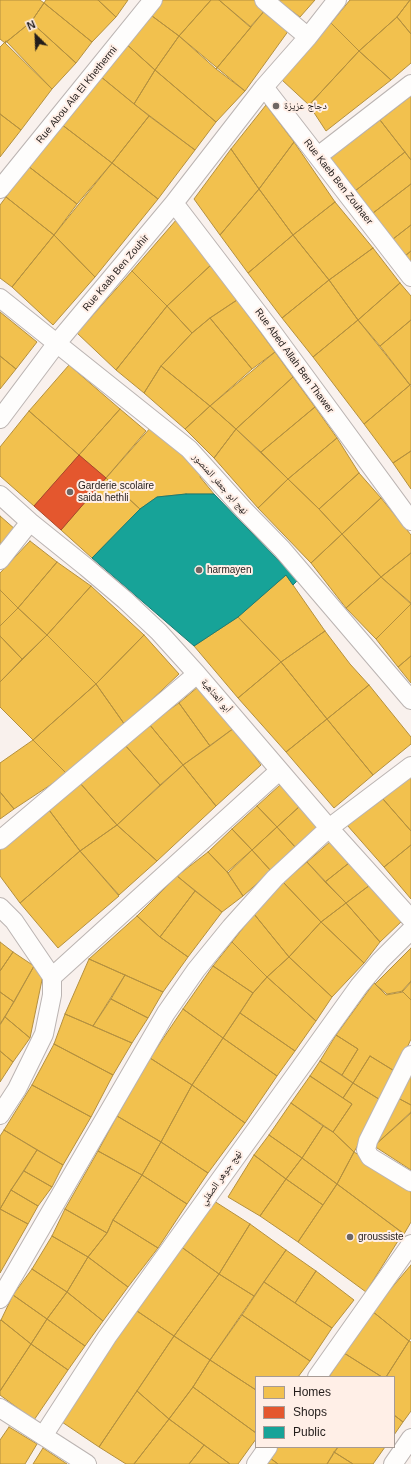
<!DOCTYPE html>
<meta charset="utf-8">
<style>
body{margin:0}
#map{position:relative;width:411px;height:1464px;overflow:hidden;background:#f9f1ed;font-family:Arial,sans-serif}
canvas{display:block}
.legend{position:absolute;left:255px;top:1376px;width:140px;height:72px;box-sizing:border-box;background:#ffefe7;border:1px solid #a79b95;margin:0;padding:5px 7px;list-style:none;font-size:12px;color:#231d1b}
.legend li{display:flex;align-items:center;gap:8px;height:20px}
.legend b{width:20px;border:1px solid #a79b95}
.north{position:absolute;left:16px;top:16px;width:40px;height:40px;-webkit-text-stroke:3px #ffefe7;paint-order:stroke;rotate:336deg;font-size:11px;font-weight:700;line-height:16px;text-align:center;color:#231d1b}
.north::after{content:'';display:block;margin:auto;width:14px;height:18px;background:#231d1b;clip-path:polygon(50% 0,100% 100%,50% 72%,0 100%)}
</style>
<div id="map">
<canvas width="411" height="1464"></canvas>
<ul class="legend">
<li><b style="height:11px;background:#f2c14e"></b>Homes</li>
<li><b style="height:11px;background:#e4572e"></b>Shops</li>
<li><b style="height:11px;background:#17a398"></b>Public</li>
</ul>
<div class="north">N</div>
</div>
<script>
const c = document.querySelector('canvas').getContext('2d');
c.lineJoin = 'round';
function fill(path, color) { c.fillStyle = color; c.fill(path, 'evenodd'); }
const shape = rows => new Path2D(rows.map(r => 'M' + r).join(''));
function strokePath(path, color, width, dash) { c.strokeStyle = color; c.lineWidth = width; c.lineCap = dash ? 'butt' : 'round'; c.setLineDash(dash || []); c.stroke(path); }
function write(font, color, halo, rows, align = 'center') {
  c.font = font + ' Arial,"Noto Naskh Arabic",sans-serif'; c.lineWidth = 4; c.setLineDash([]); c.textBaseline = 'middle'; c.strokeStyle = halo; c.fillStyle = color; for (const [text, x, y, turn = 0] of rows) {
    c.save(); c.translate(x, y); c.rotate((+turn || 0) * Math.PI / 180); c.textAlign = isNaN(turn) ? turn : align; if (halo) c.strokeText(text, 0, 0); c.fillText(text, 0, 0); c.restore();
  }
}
const homes = shape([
 [0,0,40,0,44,3,31,22,5,43,0,39,0,0],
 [46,0,98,0,116,17,92,42,44,3,46,0],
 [98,0,128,0,116,17,98,0],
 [159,0,211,0,179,36,148,13,159,0],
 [211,0,219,0,251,27,216,69,179,36,211,0],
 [219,0,255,0,266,9,250,27,219,0],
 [277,0,315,0,300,17,277,0],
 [350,0,410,0,397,17,359,51,331,23,350,0],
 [410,0,411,0,411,34,397,17,410,0],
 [44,3,92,42,76,63,31,22,44,3],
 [266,9,289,30,245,91,216,69,266,9],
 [148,13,179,36,155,70,124,42,148,13],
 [397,17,411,34,411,63,391,80,359,51,397,17],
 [31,22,76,63,52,89,5,43,31,22],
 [331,23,359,51,309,105,282,80,331,23],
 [179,36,245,91,216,122,155,70,179,36],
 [6,41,52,89,21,130,0,114,0,47,6,41],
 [124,42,155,70,134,104,100,76,124,42],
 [359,51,391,80,326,131,309,105,359,51],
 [155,70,216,122,195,150,134,104,155,70],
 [100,76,149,116,112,163,61,124,100,76],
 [411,96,411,160,380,120,411,96],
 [266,105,294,142,259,189,231,149,266,105],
 [0,114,21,130,0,157,0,114],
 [149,116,195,150,158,199,112,163,149,116],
 [380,120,405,152,355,191,330,158,380,120],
 [61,124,112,163,77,204,28,166,61,124],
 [294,142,335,202,293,235,259,189,294,142],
 [231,149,259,189,220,235,194,199,231,149],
 [405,152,411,160,411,184,373,213,355,191,405,152],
 [112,163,158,199,95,277,54,235,112,163],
 [28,166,77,204,54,235,6,197,28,166],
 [411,184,411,225,393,239,373,213,411,184],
 [259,189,293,235,248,273,220,235,259,189],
 [6,197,54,235,12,287,0,278,0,205,6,197],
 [335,202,373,248,329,280,293,235,335,202],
 [177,219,212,264,167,306,132,271,177,219],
 [411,225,411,251,405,256,393,239,411,225],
 [54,235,95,277,53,325,12,287,54,235],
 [293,235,329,280,282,318,248,273,293,235],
 [373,248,400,283,358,320,329,280,373,248],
 [411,251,411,263,405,256,411,251],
 [212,264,237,300,210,318,192,333,167,306,212,264],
 [132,271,167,306,116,370,77,333,132,271],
 [329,280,358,320,313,357,282,318,329,280],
 [400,283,411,296,411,320,380,346,358,320,400,283],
 [237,300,275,352,252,369,210,318,237,300],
 [167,306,192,333,161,366,144,393,116,370,167,306],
 [0,312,37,342,16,369,0,356,0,312],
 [210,318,252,369,210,406,161,366,192,333,210,318],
 [358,320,410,385,364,424,313,357,358,320],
 [411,320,411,384,410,385,380,346,411,320],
 [275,352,293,377,236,429,210,406,275,352],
 [0,356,16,369,0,389,0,356],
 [69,365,120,409,79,455,29,411,69,365],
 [161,366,210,406,185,429,144,393,161,366],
 [293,377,315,407,261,452,236,429,293,377],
 [410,385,411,387,411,451,393,463,364,424,410,385],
 [210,406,236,429,214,458,185,429,210,406],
 [315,407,337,438,288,479,261,452,315,407],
 [120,409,146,431,106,478,79,455,120,409],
 [29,411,79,455,34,506,0,476,0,447,29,411],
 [152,426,203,470,200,477,214,494,186,494,157,497,140,509,106,478,152,426],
 [236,429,288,479,258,508,214,458,236,429],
 [337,438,359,473,319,509,288,479,337,438],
 [411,451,411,489,393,463,411,451],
 [359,473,381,498,342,534,319,509,359,473],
 [106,478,140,509,92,558,61,530,106,478],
 [288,479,319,509,342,534,311,563,258,508,288,479],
 [381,498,411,535,411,553,381,577,342,534,381,498],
 [0,516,16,530,0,549,0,516],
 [342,534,381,577,346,608,311,563,342,534],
 [30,541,57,562,18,608,0,590,0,573,30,541],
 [411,553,411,603,381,577,411,553],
 [57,562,91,586,47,635,18,608,57,562],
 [286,575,325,631,281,662,238,617,286,575],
 [381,577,411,604,376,639,346,608,381,577],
 [91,586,144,635,96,684,47,635,91,586],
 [0,590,18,608,0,626,0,590],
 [411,604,411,656,398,667,376,639,411,604],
 [18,608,47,635,22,659,0,636,0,626,18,608],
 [238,617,281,662,238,698,194,646,238,617],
 [325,631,350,664,369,685,327,719,281,662,325,631],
 [47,635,96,684,33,740,0,707,0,682,47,635],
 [144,635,179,674,125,725,96,684,144,635],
 [0,636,22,659,0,682,0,636],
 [411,656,411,683,398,667,411,656],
 [281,662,327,719,286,752,238,698,281,662],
 [96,684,125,725,67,774,33,740,96,684],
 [369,685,411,737,411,744,373,775,327,719,369,685],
 [199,686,234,728,210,746,179,703,199,686],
 [179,703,210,746,183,765,149,724,179,703],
 [327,719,373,775,334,808,286,752,327,719],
 [149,724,183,765,160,785,125,745,149,724],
 [234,728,261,765,216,806,183,765,234,728],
 [33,740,67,774,14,809,0,792,0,763,33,740],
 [125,745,160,785,117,825,80,783,125,745],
 [183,765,216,806,157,861,117,825,183,765],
 [411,774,411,831,383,799,411,774],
 [80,783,117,825,80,851,49,810,80,783],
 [280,785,300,806,277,827,257,806,280,785],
 [0,792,14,809,0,819,0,792],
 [383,799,411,831,411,845,384,867,347,825,383,799],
 [257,806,277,827,252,850,232,829,257,806],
 [300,806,319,827,296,848,277,827,300,806],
 [49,810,80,851,20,903,0,876,0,846,49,810],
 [117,825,157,861,119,895,80,851,117,825],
 [277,827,296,848,271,871,252,850,277,827],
 [232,829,252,850,228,873,208,852,232,829],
 [331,841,349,863,325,882,307,862,331,841],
 [411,845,411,899,384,867,411,845],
 [252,850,271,871,243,896,227,872,252,850],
 [80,851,119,896,58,948,20,903,80,851],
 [208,852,228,873,243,896,222,912,177,876,208,852],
 [307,862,346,903,321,922,283,882,307,862],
 [349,863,370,885,346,903,325,882,349,863],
 [177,876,195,891,160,937,137,916,177,876],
 [283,882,321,922,289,957,254,914,283,882],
 [370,885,402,921,380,942,346,903,370,885],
 [195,891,222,912,188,957,160,937,195,891],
 [346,903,380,942,364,963,321,922,346,903],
 [254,914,289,957,267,977,232,942,254,914],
 [137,916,160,937,188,957,163,992,89,959,137,916],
 [321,922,364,963,332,997,289,957,321,922],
 [0,942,13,952,0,971,0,942],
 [232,942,267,977,253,993,213,966,232,942],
 [411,948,411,982,403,991,387,994,375,984,411,948],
 [13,952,34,966,14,1002,0,992,0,971,13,952],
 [289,957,332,997,316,1021,267,977,289,957],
 [89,959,125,975,93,1026,65,1014,89,959],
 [34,966,43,975,30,1038,5,1017,34,966],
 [213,966,253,993,223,1038,183,1009,213,966],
 [125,975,163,992,148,1018,111,999,125,975],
 [267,977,316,1021,295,1051,240,1013,253,993,267,977],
 [411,981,411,1000,402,991,411,981],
 [374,983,386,995,403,992,411,1000,411,1039,396,1072,370,1056,353,1083,342,1075,358,1049,336,1035,374,983],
 [0,992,14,1002,0,1024,0,992],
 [111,999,148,1018,132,1043,93,1026,111,999],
 [183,1009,223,1038,192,1085,150,1058,183,1009],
 [240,1013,295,1051,277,1076,223,1038,240,1013],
 [65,1014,132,1043,113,1075,54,1044,65,1014],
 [5,1017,30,1038,13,1062,0,1051,0,1025,5,1017],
 [336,1035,358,1049,342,1075,320,1061,336,1035],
 [223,1038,277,1076,245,1123,192,1085,223,1038],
 [54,1044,113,1075,91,1117,32,1085,54,1044],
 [0,1051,13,1062,0,1082,0,1051],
 [370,1056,396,1072,382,1101,353,1083,370,1056],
 [150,1058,192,1085,161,1142,117,1116,150,1058],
 [320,1061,353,1083,343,1098,310,1076,320,1061],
 [411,1068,411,1105,396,1097,411,1068],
 [310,1076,352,1104,333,1132,291,1103,310,1076],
 [353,1083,382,1101,354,1152,333,1132,352,1104,343,1098,353,1083],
 [32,1085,91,1117,63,1165,4,1130,32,1085],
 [192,1085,245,1123,208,1173,161,1142,192,1085],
 [396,1097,411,1105,411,1113,374,1146,396,1097],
 [291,1103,323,1126,302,1158,269,1135,291,1103],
 [411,1112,411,1170,374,1146,411,1112],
 [117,1116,161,1142,142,1175,98,1151,117,1116],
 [323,1126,333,1132,354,1152,337,1184,302,1158,323,1126],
 [4,1130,37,1150,11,1190,0,1209,0,1136,4,1130],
 [269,1135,302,1158,286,1179,254,1155,269,1135],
 [161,1142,208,1173,187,1204,142,1175,161,1142],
 [37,1150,63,1165,52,1187,24,1171,37,1150],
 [98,1151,142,1175,113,1220,107,1233,65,1209,98,1151],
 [354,1152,411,1187,411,1222,404,1234,337,1184,354,1152],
 [254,1155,286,1179,260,1216,228,1197,254,1155],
 [302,1158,337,1184,323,1205,286,1179,302,1158],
 [24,1171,52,1187,38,1206,11,1190,24,1171],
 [142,1175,187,1204,158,1248,113,1220,142,1175],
 [286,1179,323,1205,298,1242,260,1216,286,1179],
 [337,1184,403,1233,366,1292,298,1242,337,1184],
 [11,1190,38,1206,28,1224,0,1209,11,1190],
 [214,1201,250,1224,219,1274,180,1246,214,1201],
 [0,1209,28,1224,0,1273,0,1209],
 [65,1209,107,1233,88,1257,52,1236,65,1209],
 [113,1220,158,1248,128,1287,88,1257,107,1233,113,1220],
 [250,1224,286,1250,254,1296,219,1274,250,1224],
 [52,1236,88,1257,67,1292,32,1269,52,1236],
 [180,1246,219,1274,174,1336,134,1309,180,1246],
 [286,1250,316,1271,295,1303,264,1282,286,1250],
 [88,1257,128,1287,103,1321,67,1292,88,1257],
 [411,1265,411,1338,409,1341,372,1311,411,1265],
 [32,1269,67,1292,47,1319,13,1295,32,1269],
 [316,1271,354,1300,332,1328,295,1303,316,1271],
 [219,1274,254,1296,210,1360,174,1336,219,1274],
 [264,1282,332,1328,310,1361,242,1315,264,1282],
 [67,1292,103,1321,85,1346,47,1319,67,1292],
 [13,1295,47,1319,31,1344,1,1320,13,1295],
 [134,1309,174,1336,99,1447,59,1420,134,1309],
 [372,1311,409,1341,386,1377,382,1377,344,1353,372,1311],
 [242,1315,310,1361,298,1377,256,1377,256,1390,210,1360,242,1315],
 [47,1319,85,1346,68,1370,31,1344,47,1319],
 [1,1320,31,1344,0,1391,0,1321,1,1320],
 [174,1336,210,1360,193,1387,169,1419,137,1391,174,1336],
 [409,1341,411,1342,411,1411,403,1422,394,1415,394,1377,386,1377,409,1341],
 [31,1344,68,1370,34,1420,0,1395,0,1391,31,1344],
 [344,1353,382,1377,329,1377,344,1353],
 [210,1360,256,1390,256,1433,193,1387,210,1360],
 [193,1387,256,1433,256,1439,238,1464,230,1464,169,1419,193,1387],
 [137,1391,169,1419,134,1464,126,1464,99,1447,137,1391],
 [394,1415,403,1422,394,1435,394,1415],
 [169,1419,204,1445,189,1464,134,1464,169,1419],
 [9,1427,37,1444,25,1464,0,1464,0,1440,9,1427],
 [204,1445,230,1464,189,1464,204,1445],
 [278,1447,338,1447,327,1464,278,1464,270,1458,278,1447],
 [338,1447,385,1447,373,1464,353,1464,334,1452,338,1447],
 [43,1448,67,1464,33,1464,43,1448],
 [334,1452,353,1464,327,1464,334,1452],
 [270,1458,278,1464,267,1464,270,1458]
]);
fill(homes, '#f2c14e');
strokePath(homes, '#b4903f', 1);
const shops = shape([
 [79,455,106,478,61,530,34,506,79,455]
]);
fill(shops, '#e4572e');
strokePath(shops, '#aa4628', 1);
const public = shape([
 [186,494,214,494,283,565,286,561,300,578,293,585,286,575,238,617,194,646,92,558,140,509,157,497,186,494]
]);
fill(public, '#17a398');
strokePath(public, '#1b7b72', 1);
const minor = shape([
 [308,37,337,0],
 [264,87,411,277],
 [318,156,411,84],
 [0,189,153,0],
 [174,203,268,326,411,521],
 [0,298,189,449,244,510,282,549,411,700],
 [0,419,57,343,174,203,264,87,308,37,264,0],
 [0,495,30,522,86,567,125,600,159,632,197,674,329,828,411,919],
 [0,560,30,522],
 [0,840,197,674],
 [0,907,14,921,52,977,52,995,44,1034,17,1089,0,1115],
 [52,977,279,771],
 [411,1055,368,1141,366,1150,370,1157,411,1182],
 [0,1299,166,1013,196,970,231,927,275,878,329,828,411,766],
 [317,1377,411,1244],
 [0,1408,87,1464],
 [43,1436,107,1337,359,986,380,961,411,930],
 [256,1464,268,1447],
 [393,1464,411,1438]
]);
strokePath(minor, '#bbb4b2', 20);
strokePath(minor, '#fefdfc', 18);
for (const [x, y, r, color] of [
 [276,106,4,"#6e6764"],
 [70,492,4,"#6e6764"],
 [199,570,4,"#6e6764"],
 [350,1237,4,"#6e6764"]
]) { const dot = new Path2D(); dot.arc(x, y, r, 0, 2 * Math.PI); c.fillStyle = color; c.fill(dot); strokePath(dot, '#ffefe7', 1.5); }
write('10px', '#231d1b', '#ffefe7', [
 ["Rue Abou Ala El Khethermi",77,95,-51],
 ["Rue Kaeb Ben Zouhaer",338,182,52],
 ["Rue Kaab Ben Zouhir",116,273,-50],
 ["Rue Abed Allah Ben Thawer",294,361,54],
 ["نهج ابو جعفر المنصور",220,484,48],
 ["أبو العتاهية",216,696,50],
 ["نهج جوهر الصقلي",221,1178,-55]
]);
write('10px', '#231d1b', '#ffefe7', [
 ["دجاج عزيزة",284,106],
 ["Garderie scolaire",78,486],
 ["saida hethli",78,498],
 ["harmayen",207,570],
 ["groussiste",358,1237]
], 'left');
</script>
